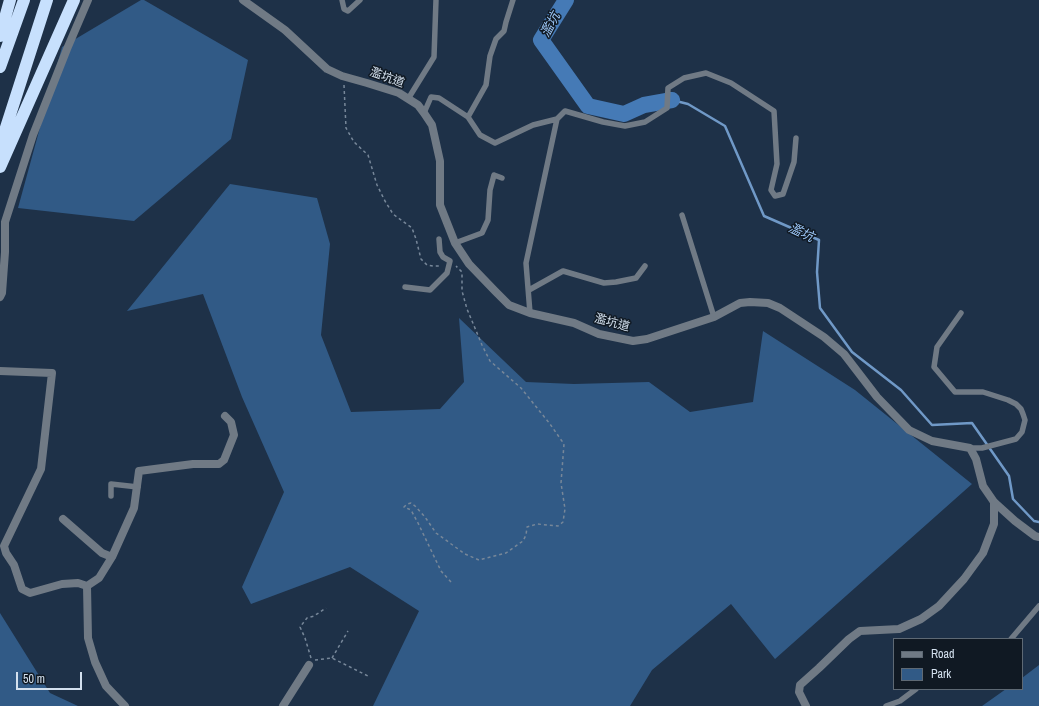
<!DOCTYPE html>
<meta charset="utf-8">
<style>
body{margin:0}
#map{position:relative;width:1039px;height:706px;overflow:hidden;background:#1e3148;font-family:"Archivo Narrow",sans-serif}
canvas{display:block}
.legend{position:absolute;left:893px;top:638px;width:130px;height:52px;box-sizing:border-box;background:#101923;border:1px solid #5e6974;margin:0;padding:5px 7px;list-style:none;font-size:12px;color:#d3e0ee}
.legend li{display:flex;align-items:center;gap:8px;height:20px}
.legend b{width:20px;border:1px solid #5e6974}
.scale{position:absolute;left:16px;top:672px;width:66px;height:18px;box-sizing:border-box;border:2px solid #d3e0ee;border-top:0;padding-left:5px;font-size:12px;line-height:14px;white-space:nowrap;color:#d3e0ee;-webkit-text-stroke:3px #101923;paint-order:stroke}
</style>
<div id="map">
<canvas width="1039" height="706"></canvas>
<ul class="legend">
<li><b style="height:5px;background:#707a85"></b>Road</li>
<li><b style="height:11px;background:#315a86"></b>Park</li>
</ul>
<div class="scale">50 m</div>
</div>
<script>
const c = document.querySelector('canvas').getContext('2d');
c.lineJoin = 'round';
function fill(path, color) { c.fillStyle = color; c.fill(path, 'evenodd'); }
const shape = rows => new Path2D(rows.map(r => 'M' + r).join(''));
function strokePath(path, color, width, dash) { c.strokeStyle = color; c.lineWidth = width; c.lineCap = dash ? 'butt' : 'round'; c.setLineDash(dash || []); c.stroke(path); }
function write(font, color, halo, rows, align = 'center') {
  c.font = font + ' "Archivo Narrow","Noto Sans TC",sans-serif'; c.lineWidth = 3; c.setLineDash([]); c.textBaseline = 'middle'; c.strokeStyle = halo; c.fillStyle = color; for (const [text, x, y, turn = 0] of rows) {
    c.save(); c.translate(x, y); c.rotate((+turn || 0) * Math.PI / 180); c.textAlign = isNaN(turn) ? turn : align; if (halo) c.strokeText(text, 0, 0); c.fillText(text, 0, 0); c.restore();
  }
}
fill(shape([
 [141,0,144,0,248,60,231,139,134,221,18,208,62,47],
 [230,184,317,198,330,244,321,335,351,412,440,409,464,382,459,318,526,382,574,384,649,382,690,412,753,402,763,331,855,390,972,484,775,659,731,604,652,670,630,706,373,706,419,611,350,567,251,604,242,587,284,492,242,397,203,294,127,311],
 [0,613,50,693,78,706,0,706],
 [1039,665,1039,706,982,706,1006,689,1022,689,1022,678]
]), '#315a86');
strokePath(shape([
 [672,100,688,104,725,126,764,216,819,240,817,272,820,308,852,352,901,390,932,425,972,423,1009,476,1013,499,1034,521,1039,522]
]), '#7099c7', 2.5);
strokePath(shape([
 [566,0,541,40,588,106,624,114,644,105,672,100]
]), '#457ab6', 16);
strokePath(shape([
 [344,85,346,128,354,142,368,155,377,185,385,201,393,214,412,228,416,239,421,259,427,265,433,266,441,266],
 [451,582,441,571,418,523,411,510,404,507,407,504,411,503,415,506,425,517,436,533,465,554,479,560,506,553,523,541,526,535,527,527,537,524,558,526,563,522,565,509,561,483,564,444,550,424,521,388,490,361,482,345,467,309,462,291,462,272,456,266],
 [311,658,305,638,300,627,307,618,314,616,326,608],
 [332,658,348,631],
 [315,660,332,658,368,676]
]), '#778799', 1.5, [3, 3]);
strokePath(shape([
 [342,0,344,9,348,11,360,0],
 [408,99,434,57,436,0],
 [424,113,431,97,439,98,468,117,480,135,495,143,533,125,557,119,565,111,603,122,625,126,645,122,667,108,668,88,684,78,706,73,731,83,774,111,777,164,771,190,775,196,783,194,794,162,796,138],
 [468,117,486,85,490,56,496,39,504,31,506,22,513,0],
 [682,215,714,317],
 [455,243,482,233,488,220,490,190,494,175,502,178],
 [405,287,430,290,447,273,450,261,443,257,440,252,439,239],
 [529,290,563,271,604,283,616,282,636,278,645,266],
 [530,313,526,263,557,119],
 [961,313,937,347,934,367,955,392,983,392,1008,400,1016,404,1021,409,1023,414,1025,420,1022,432,1016,439,982,448,970,448],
 [111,496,111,484,138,487],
 [1011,639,1039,606],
 [886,706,900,701,916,689]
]), '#707a85', 5.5);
strokePath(shape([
 [243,0,285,30,327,69,342,76,367,83,399,93,418,105,424,113,432,125,440,161,440,205,455,243,469,264,495,291,509,305,530,313,574,323,599,334,633,341,647,339,714,317,740,303,750,302,768,303,780,308,824,337,844,354,877,397,909,430,932,441,970,448,976,459,983,486,994,502,1015,521,1035,536,1039,537],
 [0,297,2,293,5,252,5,222,33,135,67,49,88,0],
 [0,371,52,373,41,469,4,546,6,553,14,565,22,589,30,593,62,584,78,583,87,586,88,638,95,662,106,686,125,706],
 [63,519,102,553,112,557],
 [87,586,99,578,112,557,134,508,139,471,193,464,219,464,224,460,234,435,231,422,225,416],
 [283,706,309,665],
 [806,706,799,692,800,685,819,668,849,639,860,631,899,629,921,619,939,606,964,579,983,553,994,524,994,502]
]), '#707a85', 8);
strokePath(shape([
 [0,36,10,0],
 [0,67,24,0],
 [0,146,47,0],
 [0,167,74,0]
]), '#c7e0fd', 12);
write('12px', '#d3e0ee', '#101923', [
 ["濫坑道",387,78,20],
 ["濫坑道",612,323,15]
]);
write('italic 13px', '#9dc8f9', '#101923', [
 ["濫坑",551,25,-62],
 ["濫坑",801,233,25]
]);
</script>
